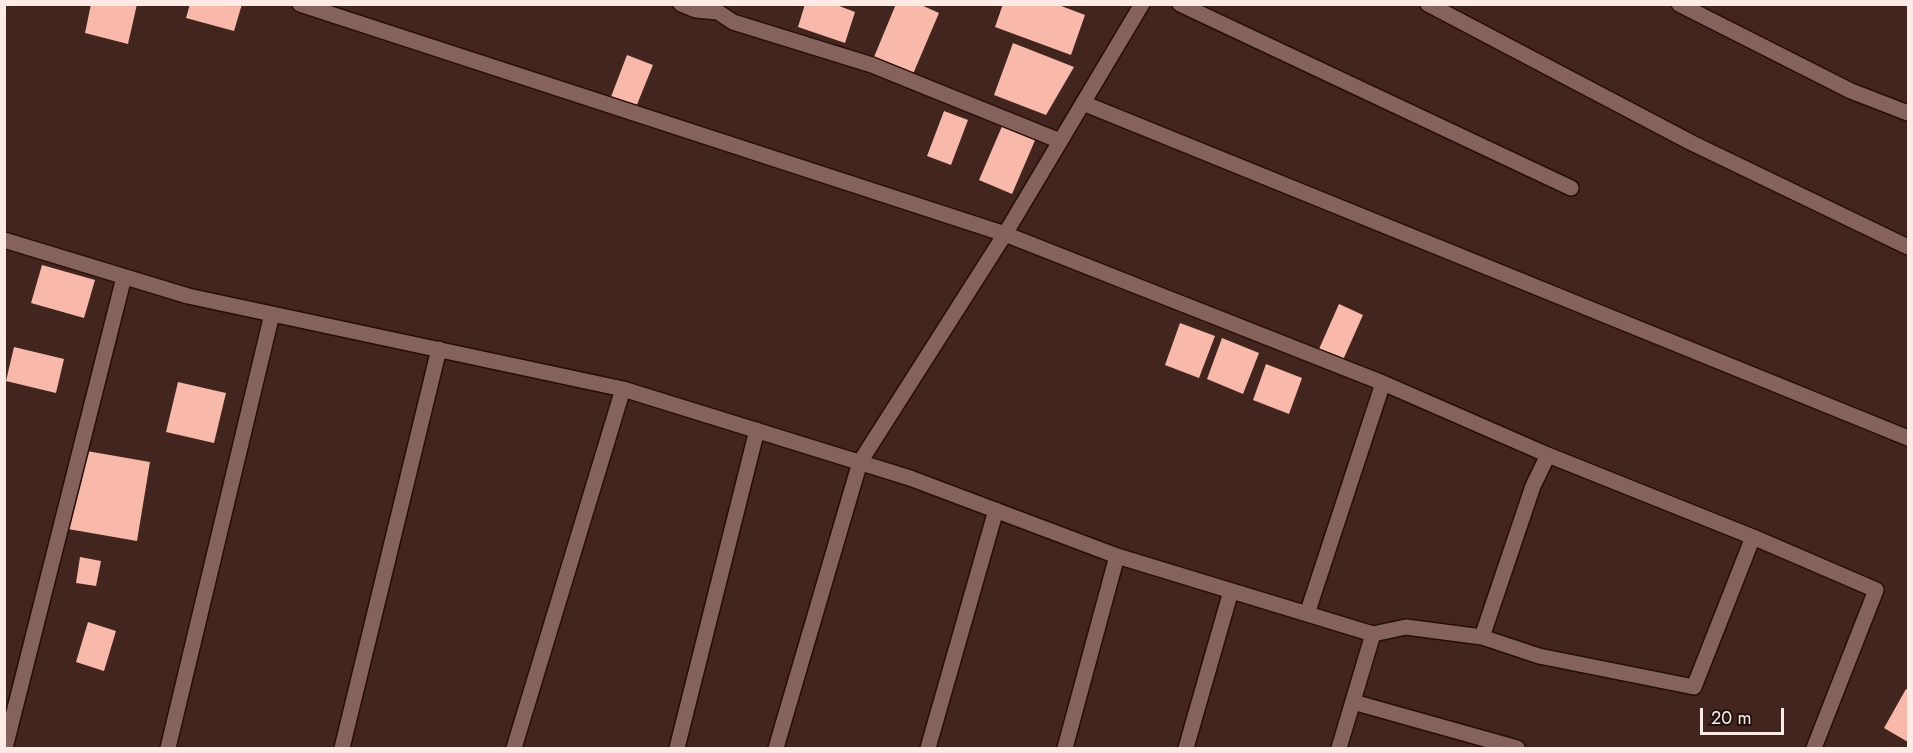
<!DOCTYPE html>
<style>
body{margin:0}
#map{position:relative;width:1913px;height:753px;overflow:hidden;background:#42251e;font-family:Jost,sans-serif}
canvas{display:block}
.frame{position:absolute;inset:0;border:6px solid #ffeae6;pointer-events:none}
.scale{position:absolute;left:1700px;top:708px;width:84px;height:27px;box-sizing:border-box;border:3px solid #ffeae6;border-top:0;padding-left:8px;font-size:18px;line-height:21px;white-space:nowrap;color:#ffeae6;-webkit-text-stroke:4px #1f120f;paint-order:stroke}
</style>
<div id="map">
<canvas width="1913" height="753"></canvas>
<div class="frame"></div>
<div class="scale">20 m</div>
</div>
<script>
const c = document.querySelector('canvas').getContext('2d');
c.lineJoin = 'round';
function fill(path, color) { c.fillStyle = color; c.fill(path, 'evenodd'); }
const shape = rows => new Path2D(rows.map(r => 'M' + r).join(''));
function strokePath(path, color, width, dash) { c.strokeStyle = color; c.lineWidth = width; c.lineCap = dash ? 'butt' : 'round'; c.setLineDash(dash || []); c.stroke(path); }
fill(shape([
 [91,4,137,4,128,44,85,33],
 [190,4,242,4,234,31,186,18],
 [805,4,834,4,855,12,845,43,798,27],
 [896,4,919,4,939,13,913,74,874,57],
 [1003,4,1056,4,1085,15,1071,55,995,27],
 [1013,43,1074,67,1046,115,994,95],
 [627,55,653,65,634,112,609,102],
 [944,111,968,120,951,165,927,156],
 [1003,124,1036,138,1012,194,979,180],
 [42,265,95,280,84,318,31,303],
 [1339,304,1363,315,1343,360,1319,349],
 [1180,323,1215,336,1199,378,1165,365],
 [1222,338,1259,353,1243,394,1207,379],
 [14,347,64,359,56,393,6,381],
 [1266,364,1302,378,1289,414,1253,400],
 [178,382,226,393,214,443,166,432],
 [81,450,150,462,137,541,68,529],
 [80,557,101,561,96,586,76,583],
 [88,622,116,631,104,671,76,662],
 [1906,689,1908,690,1908,742,1884,728]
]), '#f8b8aa');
const minor = shape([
 [300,4,1005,234,1383,383,1548,455,1753,537,1876,590,1814,748],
 [681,4,696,10,718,12,733,22,872,65,1060,141],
 [1180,4,1571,188],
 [1428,4,1692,143,1908,247],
 [1679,4,1851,91,1908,113],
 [1083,103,1908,438],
 [4,240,188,296,623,389,910,478,1117,556,1373,634,1339,748],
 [1307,614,1383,383],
 [1373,634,1406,627,1482,637,1539,656,1694,687,1753,537],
 [1482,637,1533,486,1548,455],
 [1353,702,1517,748],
 [5,748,124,277],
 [168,748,272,314],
 [342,748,439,349],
 [514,748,623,389],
 [677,748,757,430],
 [776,748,860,462,1005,234,1142,4],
 [928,748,996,510],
 [1065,748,1117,556],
 [1186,748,1231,591]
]);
strokePath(minor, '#270d08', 18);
strokePath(minor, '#85635c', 15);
</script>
